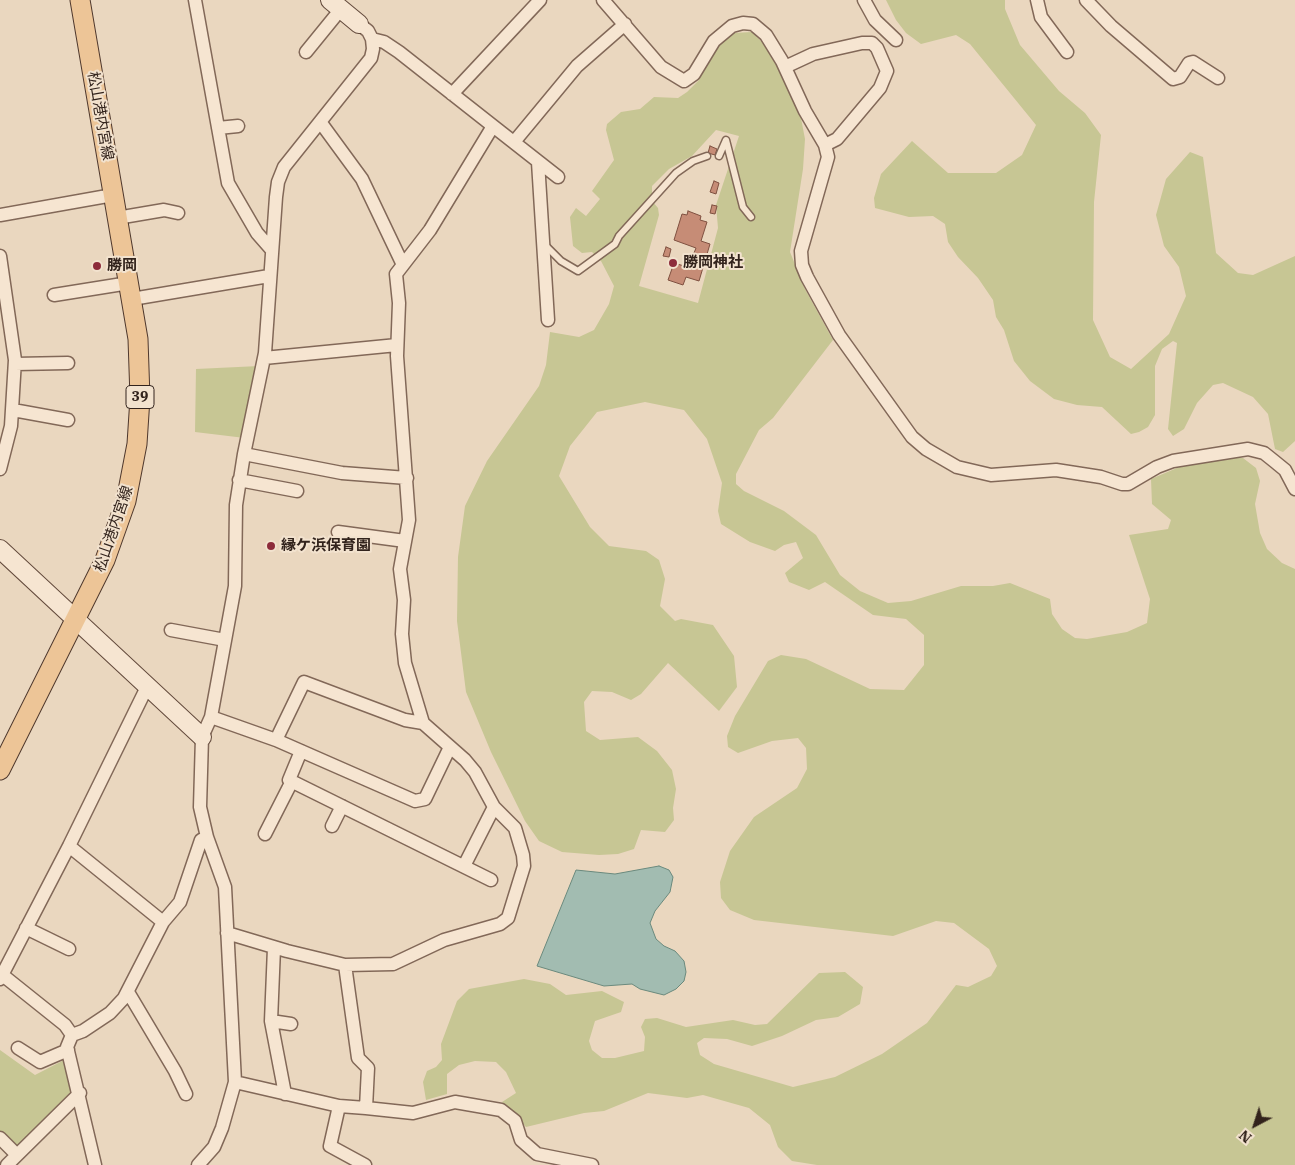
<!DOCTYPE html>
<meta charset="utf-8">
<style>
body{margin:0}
#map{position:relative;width:1295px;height:1165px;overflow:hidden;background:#ead7bf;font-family:"IBM Plex Serif",serif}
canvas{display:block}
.north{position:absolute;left:1230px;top:1100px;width:50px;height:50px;-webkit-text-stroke:4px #f2e2ce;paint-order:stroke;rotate:220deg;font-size:14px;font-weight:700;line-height:20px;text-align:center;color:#32231c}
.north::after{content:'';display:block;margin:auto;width:18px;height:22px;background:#32231c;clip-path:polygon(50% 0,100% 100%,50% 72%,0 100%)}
</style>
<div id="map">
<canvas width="1295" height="1165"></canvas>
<div class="north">N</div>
</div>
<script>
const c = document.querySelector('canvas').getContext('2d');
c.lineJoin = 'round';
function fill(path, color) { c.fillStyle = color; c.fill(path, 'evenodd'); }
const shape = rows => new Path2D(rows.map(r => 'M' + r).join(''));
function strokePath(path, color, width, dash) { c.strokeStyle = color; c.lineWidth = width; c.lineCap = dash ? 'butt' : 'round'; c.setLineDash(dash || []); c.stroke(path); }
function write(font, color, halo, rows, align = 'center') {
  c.font = font + ' "IBM Plex Serif","Noto Sans JP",serif'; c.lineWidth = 4; c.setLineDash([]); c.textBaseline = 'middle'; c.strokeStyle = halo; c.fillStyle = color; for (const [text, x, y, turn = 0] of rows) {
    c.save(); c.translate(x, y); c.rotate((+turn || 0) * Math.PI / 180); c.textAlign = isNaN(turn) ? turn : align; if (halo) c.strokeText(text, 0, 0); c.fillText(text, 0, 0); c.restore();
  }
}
fill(shape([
 [886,0,1005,0,1005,9,1020,45,1059,91,1085,113,1101,135,1094,202,1093,320,1110,357,1131,369,1169,334,1186,296,1179,267,1164,246,1156,215,1166,179,1190,152,1203,157,1216,253,1238,273,1253,275,1295,256,1295,441,1283,452,1275,449,1268,414,1253,397,1223,383,1213,385,1197,403,1184,429,1173,436,1168,429,1177,343,1173,341,1162,349,1155,366,1155,415,1148,427,1139,432,1131,434,1102,407,1077,405,1054,399,1030,381,1014,361,1004,330,996,317,993,300,978,278,958,257,948,242,945,224,933,216,909,217,875,208,874,198,881,174,912,141,948,173,996,173,1022,155,1036,125,970,44,956,35,921,44,906,33,896,20],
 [752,32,773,53,800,113,805,139,803,169,790,252,805,289,833,340,773,418,759,430,736,474,736,484,744,491,784,511,816,535,840,575,860,591,888,603,911,601,961,586,993,586,1010,583,1050,599,1052,614,1062,629,1075,638,1087,639,1127,632,1147,623,1150,599,1129,535,1168,529,1171,520,1152,504,1151,479,1184,465,1214,457,1243,458,1256,468,1260,481,1255,504,1260,533,1267,549,1282,563,1295,569,1295,1165,817,1165,792,1161,778,1147,770,1125,749,1108,703,1095,687,1098,648,1093,604,1111,584,1113,526,1127,502,1102,516,1093,506,1072,496,1062,475,1061,459,1065,447,1074,447,1094,426,1100,423,1082,427,1071,436,1067,442,1060,441,1044,457,1001,469,989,524,979,550,984,566,995,602,991,624,1002,621,1012,595,1021,589,1041,592,1050,602,1058,615,1058,644,1051,645,1037,641,1027,645,1019,657,1018,686,1027,733,1020,755,1025,767,1024,819,973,845,972,863,987,860,1004,838,1017,816,1020,782,1036,752,1046,727,1039,704,1038,697,1043,700,1055,714,1064,793,1087,835,1077,882,1054,927,1023,956,985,968,987,991,976,997,966,989,949,954,923,936,921,893,936,754,920,730,910,721,898,720,882,730,851,754,817,797,788,807,769,806,748,798,738,772,741,738,753,728,747,727,736,735,716,768,661,781,655,806,659,870,689,904,690,924,665,924,635,906,619,873,615,825,582,809,590,789,582,785,573,803,558,796,542,784,545,775,551,750,542,721,524,718,511,722,483,707,439,684,410,645,402,597,412,570,446,559,476,590,527,609,546,646,551,659,560,665,579,660,606,675,621,681,619,713,625,734,656,737,687,719,711,668,663,641,694,631,700,612,692,592,691,584,702,586,731,600,740,638,737,657,751,672,770,676,789,673,808,674,820,665,832,641,830,634,849,618,854,599,855,562,852,539,841,525,821,491,752,466,692,457,621,458,557,465,506,487,461,539,386,546,365,550,332,579,337,594,330,609,304,614,286,601,261,592,252,582,253,573,246,570,217,576,208,586,216,600,199,592,191,614,160,606,130,607,124,621,112,640,109,654,97,678,98,687,92,699,80,711,54,721,43,734,33],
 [716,130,739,136,716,205,718,228,698,303,639,286,659,215,658,208,652,201,652,186,669,169,692,156],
 [259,366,245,438,195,432,196,369],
 [0,1050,35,1075,68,1058,77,1093,17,1152,0,1135]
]), '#c7c694');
const water = shape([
 [659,866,669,870,673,877,670,892,655,911,650,923,656,939,664,946,675,951,684,961,686,972,684,981,676,989,664,995,640,989,632,984,604,986,537,966,576,870,615,874,659,866]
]);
fill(water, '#a2bcb1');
strokePath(water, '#6a897d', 1);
const building = shape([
 [710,146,717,149,715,155,708,153,710,146],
 [714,181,719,183,716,194,710,192,714,181],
 [712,205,717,206,715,214,710,213,712,205],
 [688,211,701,216,700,220,707,222,701,241,710,244,699,281,686,277,683,285,668,280,674,263,694,269,699,255,694,253,696,248,674,240,682,214,687,215,688,211],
 [666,247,671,249,669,257,663,256,666,247]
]);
fill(building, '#c68c76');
strokePath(building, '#7f5040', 1);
const lane = shape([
 [719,156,726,140,743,207,751,217],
 [546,246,561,261,578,271,615,244,619,236,676,173,693,161,707,156]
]);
const street = shape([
 [195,0,228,183,257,233,271,249],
 [603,0,661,67,684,81,694,74,714,41,732,26,743,23,753,24,766,35,782,61,805,111,825,145,828,157,801,251,802,265,807,277,839,335,912,437,926,449,957,467,991,475,1056,470,1101,477,1122,484,1128,484,1157,467,1173,461,1248,449,1264,453,1274,461,1285,470,1295,489],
 [864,0,875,20,896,40],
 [1037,0,1041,17,1067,52],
 [1086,0,1111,26,1173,79,1180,77,1189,63,1193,62,1218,78],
 [306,52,341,9],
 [785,67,813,54,862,43,872,43,877,48,887,71,880,88,837,139,825,145],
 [452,94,540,0],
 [321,123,362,179,403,265],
 [493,126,558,177],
 [218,128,238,126],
 [514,142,577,66,625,24],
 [538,162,548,320],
 [0,215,113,195],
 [117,218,164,210,178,213],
 [0,256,15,360,11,426,0,469],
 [54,295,129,283],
 [132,299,269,276],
 [264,358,397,345],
 [15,364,68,363],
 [13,410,68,420],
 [244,454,342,473,407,478],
 [239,480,297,491],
 [338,532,405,541],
 [171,630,225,640],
 [211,717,276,740,415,801,425,799,450,747],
 [276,740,304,682,405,720,423,723],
 [301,751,289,780,491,880],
 [332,826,342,806],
 [265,834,292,781],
 [69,846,163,922],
 [464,866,494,807],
 [26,928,69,949],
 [227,933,287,951,345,965,393,964,444,940,500,924,508,918,524,866,523,855,515,828,494,807,475,772,465,760,423,723,405,663,402,634,404,600,400,569,409,520,397,356,399,303,396,274,430,230,493,126,399,52,384,42,372,39],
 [274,948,271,1021,285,1094],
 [0,973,65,1025,72,1035,83,1031,110,1013,124,998,163,922,180,902,201,840,207,837],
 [0,979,69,846,147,687],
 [128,992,175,1071,186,1094],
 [271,1021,291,1024],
 [72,1035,67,1047,95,1165],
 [18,1048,40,1062,68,1050],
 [235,1082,339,1106,366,1108,368,1068,358,1058,345,965],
 [339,1106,330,1146,365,1165],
 [366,1108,413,1113,455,1102,501,1110,515,1121,521,1140,537,1154,592,1165],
 [0,1138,17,1155],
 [7,1165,80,1093],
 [198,1165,214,1147,222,1128,235,1082,225,887,207,837,200,807,202,737,211,717,235,586,236,505,244,454,265,353,276,197,278,182,284,167,371,58,373,49,372,39,368,31,359,24]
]);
const secondary = shape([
 [330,0,359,24],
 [0,549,202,737]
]);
const primary = shape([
 [0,770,105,560,126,501,137,444,140,398,138,339,80,0]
]);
strokePath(lane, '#826858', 9);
strokePath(street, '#826858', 15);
strokePath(secondary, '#634a3c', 20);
strokePath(primary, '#4f382d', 21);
strokePath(lane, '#f6e5d1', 6);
strokePath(street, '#f6e5d1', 12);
strokePath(secondary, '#f6e5d1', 18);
strokePath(primary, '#edc597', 19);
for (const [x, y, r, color] of [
 [673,263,5,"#8d2c3b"],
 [97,266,5,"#8d2c3b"],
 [271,546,5,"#8d2c3b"]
]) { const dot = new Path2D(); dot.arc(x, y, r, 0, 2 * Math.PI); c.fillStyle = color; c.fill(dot); strokePath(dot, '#f2e2ce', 2); }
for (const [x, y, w] of [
 [140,397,28]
]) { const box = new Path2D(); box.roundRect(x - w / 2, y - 11.5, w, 23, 4); c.fillStyle = '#f2e2ce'; c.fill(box); strokePath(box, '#32231c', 1); }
write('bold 14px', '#32231c', null, [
 ["39",140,397]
]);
write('15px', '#32231c', '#f2e2ce', [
 ["松山港内宮線",100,116,80],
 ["松山港内宮線",114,529,-71]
]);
write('bold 15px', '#32231c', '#f2e2ce', [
 ["勝岡神社",683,263],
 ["勝岡",107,266],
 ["縁ケ浜保育園",281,546]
], 'left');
</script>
